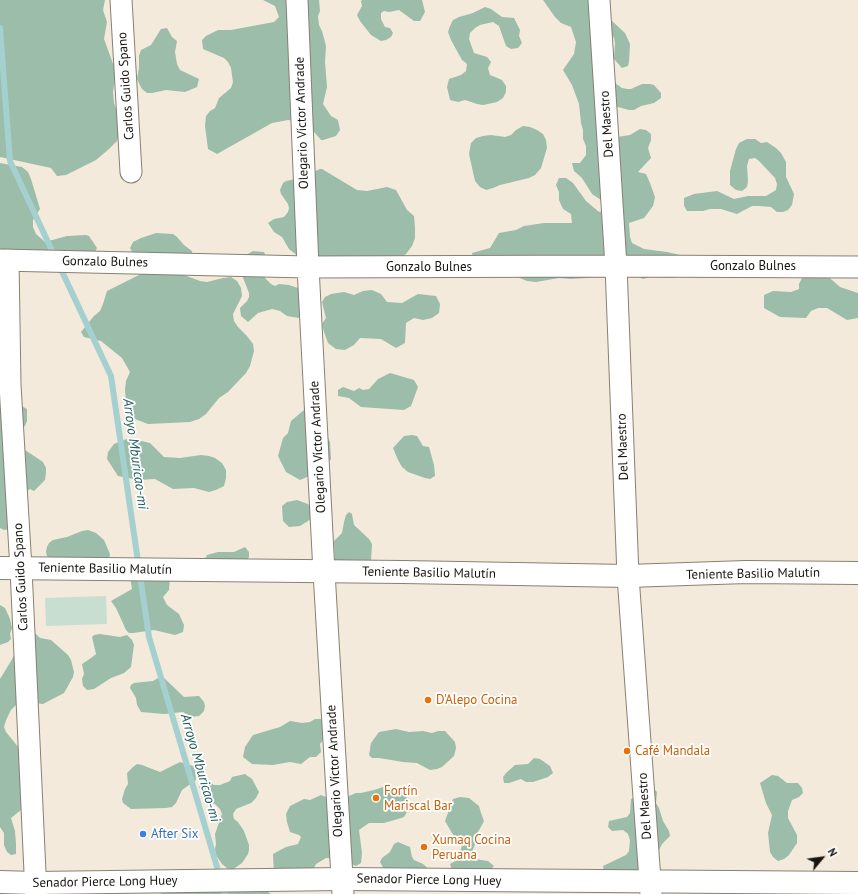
<!DOCTYPE html>
<meta charset="utf-8">
<style>
body{margin:0}
#map{position:relative;width:858px;height:894px;overflow:hidden;background:#f3eadb;font-family:"PT Sans",sans-serif}
canvas{display:block}
.north{position:absolute;left:802px;top:838px;width:40px;height:40px;-webkit-text-stroke:3px #fff;paint-order:stroke;rotate:61deg;font-size:11px;font-weight:700;line-height:16px;text-align:center;color:#181510}
.north::after{content:'';display:block;margin:auto;width:14px;height:18px;background:#181510;clip-path:polygon(50% 0,100% 100%,50% 72%,0 100%)}
</style>
<div id="map">
<canvas width="858" height="894"></canvas>
<div class="north">N</div>
</div>
<script>
const c = document.querySelector('canvas').getContext('2d');
c.lineJoin = 'round';
function fill(path, color) { c.fillStyle = color; c.fill(path, 'evenodd'); }
const shape = rows => new Path2D(rows.map(r => 'M' + r).join(''));
function strokePath(path, color, width, dash) { c.strokeStyle = color; c.lineWidth = width; c.lineCap = dash ? 'butt' : 'round'; c.setLineDash(dash || []); c.stroke(path); }
function write(font, color, halo, rows, align = 'center') {
  c.font = font + ' "PT Sans",sans-serif'; c.lineWidth = 3.5; c.setLineDash([]); c.textBaseline = 'middle'; c.strokeStyle = halo; c.fillStyle = color; for (const [text, x, y, turn = 0] of rows) {
    c.save(); c.translate(x, y); c.rotate((+turn || 0) * Math.PI / 180); c.textAlign = isNaN(turn) ? turn : align; if (halo) c.strokeText(text, 0, 0); c.fillText(text, 0, 0); c.restore();
  }
}
fill(shape([
 [106,596,107,624,46,626,45,598]
]), '#c7ded1');
fill(shape([
 [0,0,105,0,103,10,107,22,104,39,116,72,113,92,114,103,119,117,121,130,117,141,109,149,96,160,66,175,57,176,51,168,0,157],
 [263,0,319,0,320,11,318,16,319,25,322,31,326,46,325,62,327,87,323,104,331,116,338,120,340,130,336,136,323,140,321,140,309,126,297,121,288,120,272,123,217,154,208,149,205,126,206,116,210,111,215,108,219,98,231,88,233,82,231,68,228,62,224,58,203,49,202,40,206,36,218,30,231,30,274,22,279,17,275,6],
 [362,0,422,0,425,12,420,21,414,21,399,10,389,12,384,11,381,13,381,19,385,27,390,28,393,33,391,37,386,40,381,41,371,35,360,21,357,15,362,6,361,1],
 [543,0,597,0,611,20,625,33,630,44,629,62,628,66,622,68,614,59,615,43,614,38,612,34,592,69,595,76,604,84,615,83,622,88,627,89,631,89,642,84,650,84,654,85,661,93,661,98,654,103,641,106,634,110,629,110,614,106,617,137,630,135,640,129,646,130,651,134,651,140,648,148,651,158,638,172,646,174,650,183,655,197,653,206,644,218,629,223,630,237,632,243,644,249,667,252,680,255,687,270,680,276,671,278,650,277,643,279,631,273,606,277,570,279,559,278,536,282,527,281,515,276,476,273,472,253,490,248,499,233,516,230,524,226,544,223,572,223,571,214,563,209,559,200,559,192,556,185,559,178,566,178,573,183,586,201,599,212,607,210,601,200,592,194,582,178,574,171,572,163,580,163,586,155,586,146,583,139,583,130,581,123,579,104,572,85,563,70,574,54,576,42,571,27,561,23,555,17],
 [485,7,491,9,502,17,514,18,520,30,519,36,522,43,518,48,511,49,506,46,499,26,493,22,480,25,475,28,470,33,469,39,474,53,487,57,491,62,488,68,490,75,502,80,506,86,506,92,503,98,497,102,483,105,477,104,465,100,458,102,450,100,447,87,449,79,461,75,466,71,467,64,462,60,451,40,448,32,450,26,453,20,459,17,473,13],
 [167,28,172,37,177,41,175,52,177,64,180,70,199,79,197,87,185,92,166,90,152,93,147,93,142,89,137,79,139,68,139,56,141,50,151,45,161,29],
 [523,126,530,127,537,130,543,134,546,140,547,148,541,168,535,175,529,178,500,185,493,188,486,190,480,187,475,181,469,154,471,143,476,138,483,136,491,135,505,137,511,135,516,130],
 [747,139,755,139,761,143,767,142,776,148,781,153,786,162,786,177,794,194,792,205,788,210,783,212,777,212,771,207,759,206,752,206,737,214,721,209,710,209,703,211,687,211,684,206,684,198,694,194,717,191,734,199,748,196,766,196,776,190,777,184,775,178,759,161,755,158,749,159,747,166,748,181,747,187,742,191,736,190,730,185,730,171,736,149,739,143],
 [0,163,22,167,28,172,31,179,40,209,33,220,33,227,36,234,45,242,67,236,86,235,89,236,97,248,93,256,0,266],
 [320,169,322,169,357,190,367,191,387,187,396,190,407,210,414,216,415,228,415,238,412,246,406,254,387,269,304,261,289,249,282,237,274,232,268,223,274,219,284,217,288,212,289,208,288,204,281,194,280,190,283,183,286,181,300,178],
 [156,233,173,234,177,237,184,245,192,251,193,259,138,263,130,248,133,242,141,238],
 [253,251,264,252,267,259,265,271,265,278,271,284,275,286,279,284,289,285,301,289,302,302,299,318,287,316,280,311,272,309,258,313,248,322,241,316,240,308,247,301,249,297,249,293,242,275,239,259],
 [814,272,824,273,840,287,858,293,858,318,847,320,827,308,818,308,811,311,806,318,780,317,764,308,764,295,773,291,791,292,799,289,799,284,802,278],
 [143,273,159,273,165,275,184,275,200,281,207,282,223,278,231,277,237,281,241,288,242,296,233,314,234,321,238,327,247,336,253,344,254,351,250,366,246,373,228,392,219,398,206,414,199,419,190,422,148,424,135,419,127,413,125,390,126,381,130,372,122,358,101,341,84,337,81,332,94,316,100,311,103,304,107,291],
 [372,290,381,294,387,302,402,303,418,294,436,296,440,304,439,313,432,318,423,320,414,318,406,323,405,343,396,348,381,339,360,338,354,345,345,350,336,349,328,343,324,332,322,324,326,318,322,302,325,297,331,294,344,292,354,295,363,291],
 [390,373,414,380,418,387,411,406,404,410,361,407,349,398,338,396,338,390,343,387,354,391,359,388,363,390,369,389,378,379],
 [0,394,27,409,27,421,25,426,19,430,16,444,43,462,46,468,46,472,45,480,34,491,30,489,21,495,10,529,4,530,0,528],
 [304,410,308,410,327,436,330,442,331,459,321,471,300,480,286,472,278,456,283,438,288,433,291,421],
 [412,435,417,436,423,446,429,447,434,465,435,476,430,479,425,478,408,472,402,467,398,460,393,448,404,436],
 [129,438,150,443,164,457,180,458,201,455,209,456,215,458,222,463,226,470,226,478,224,486,216,490,209,492,194,488,173,489,155,479,139,480,118,476,107,459,108,452,114,444],
 [297,500,308,504,312,510,312,514,311,519,300,526,289,527,283,521,282,506,287,502],
 [349,512,352,514,354,525,369,539,372,544,371,561,335,565,334,541,342,533,344,522,346,515],
 [88,530,96,533,104,540,110,554,109,560,51,559,47,556,46,552,47,547,49,543,53,540,67,537,82,531],
 [245,547,249,552,249,557,243,566,204,561,207,555,218,552,234,552],
 [130,576,170,577,169,590,163,597,167,605,179,614,184,625,183,632,175,635,154,630,133,633,129,633,126,630,116,608,111,601,132,589],
 [0,605,5,608,10,619,12,628,10,634,11,639,8,642,0,645],
 [26,633,36,634,40,638,51,640,68,655,71,660,74,672,73,677,64,693,43,704,20,701,11,710,6,720,4,727,6,732,19,748,24,806,21,810,11,818,15,831,16,844,16,854,11,855,7,852,4,845,4,833,0,827,0,679,11,661],
 [100,634,120,637,127,635,132,640,134,645,131,667,124,673,111,678,94,689,87,690,83,686,82,679,84,674,82,664,91,658,96,654,92,637,94,635],
 [158,678,164,678,184,697,199,696,204,702,205,706,204,711,199,716,191,717,183,712,164,714,141,712,137,705,136,698,130,688,131,685,134,683,153,681],
 [315,719,321,719,328,721,324,739,320,744,321,752,316,757,310,757,301,764,290,762,273,765,252,764,243,757,245,747,253,735,280,727,290,721,302,723,310,722],
 [396,729,409,732,423,731,432,733,438,731,445,731,455,742,456,748,454,756,442,767,437,769,430,770,417,763,403,762,379,758,372,758,369,755,371,743,379,732],
 [534,758,540,759,550,766,553,773,548,777,533,782,526,782,521,779,509,783,504,783,503,777,506,773,515,765,528,764],
 [180,762,193,766,195,770,196,780,182,790,176,803,172,807,166,808,131,809,123,803,122,799,125,789,128,784,127,773,133,767,137,764,142,765,160,772],
 [245,774,252,779,259,792,256,798,251,803,236,809,233,814,234,819,238,822,244,831,249,845,249,850,248,854,242,863,232,870,228,869,222,864,216,855,215,849,216,844,215,834,222,814,220,809,215,804,206,802,199,787,202,782,208,781,214,785,220,785,230,781,232,777],
 [772,775,778,776,787,783,798,783,802,788,803,793,799,797,792,800,788,811,788,818,797,835,797,843,789,855,784,859,778,861,773,857,770,852,768,833,772,815,766,803,760,783],
 [386,786,393,787,404,793,407,798,407,812,404,817,398,819,384,823,369,823,359,830,362,853,361,863,356,866,338,859,326,858,316,864,313,870,274,874,273,854,286,847,298,844,301,837,299,835,290,832,287,822,286,814,290,806,304,799,310,800,321,795,333,800,349,796,356,793,361,793,374,790],
 [652,787,657,792,656,803,659,808,663,821,669,831,670,836,662,844,659,850,658,862,640,874,604,872,603,866,626,855,629,851,630,840,628,834,623,830,612,831,608,827,609,821,627,817,630,813,631,799],
 [460,797,469,798,479,806,481,813,484,821,478,832,477,839,472,852,475,859,488,861,494,866,488,873,452,870,450,864,457,860,462,846,452,833,445,821,453,799],
 [398,842,410,847,412,857,414,860,423,864,430,870,385,871,380,862,382,858,390,852,394,844],
 [169,882,256,884,271,894,161,894]
]), '#9bbdaa');
strokePath(shape([
 [0,28,10,161,55,257],
 [59,265,111,376,149,637,225,894]
]), '#a4d0d0', 6);
const minor = shape([
 [121,0,131,172],
 [297,0,308,267,324,572,343,894],
 [599,0,616,266,628,576,651,894],
 [0,260,308,267,616,266,858,267],
 [8,260,10,385,21,569,36,894]
]);
const tertiary = shape([
 [0,568,403,572,628,576,746,572,858,573],
 [0,882,35,883,342,879,858,883]
]);
strokePath(minor, '#888073', 23);
strokePath(tertiary, '#888073', 24);
strokePath(minor, '#fff', 21);
strokePath(tertiary, '#fff', 22);
for (const [x, y, r, color] of [
 [428,700,4,"#e8710a"],
 [627,751,4,"#e8710a"],
 [376,798,4,"#e8710a"],
 [143,834,4,"#3f7fe0"],
 [424,847,4,"#e8710a"]
]) { const dot = new Path2D(); dot.arc(x, y, r, 0, 2 * Math.PI); c.fillStyle = color; c.fill(dot); strokePath(dot, '#fff', 1.5); }
write('13px', '#181510', '#fff', [
 ["Carlos Guido Spano",126,86,-94],
 ["Olegario Víctor Andrade",302,123,-92],
 ["Del Maestro",607,124,-94],
 ["Gonzalo Bulnes",105,262,1],
 ["Gonzalo Bulnes",753,266],
 ["Gonzalo Bulnes",429,267],
 ["Olegario Víctor Andrade",318,447,-93],
 ["Del Maestro",623,447,-92],
 ["Teniente Basilio Malutín",105,569,1],
 ["Teniente Basilio Malutín",429,573,1],
 ["Teniente Basilio Malutín",753,574,-1],
 ["Carlos Guido Spano",21,577,-93],
 ["Olegario Víctor Andrade",335,771,-93],
 ["Del Maestro",645,806,-94],
 ["Senador Pierce Long Huey",429,880,1],
 ["Senador Pierce Long Huey",105,882,-1]
]);
write('13px', '#c56008', '#fff', [
 ["D'Alepo Cocina",436,700],
 ["Café Mandala",635,751],
 ["Fortín",384,791],
 ["Mariscal Bar",384,806],
 ["Xumaq Cocina",432,840],
 ["Peruana",432,855]
], 'left');
write('13px', '#366cbe', '#fff', [
 ["After Six",151,834]
], 'left');
write('italic 14px', '#215e5f', '#fff', [
 ["Arroyo Mburicao-mi",135,454,82],
 ["Arroyo Mburicao-mi",200,768,74]
]);
</script>
